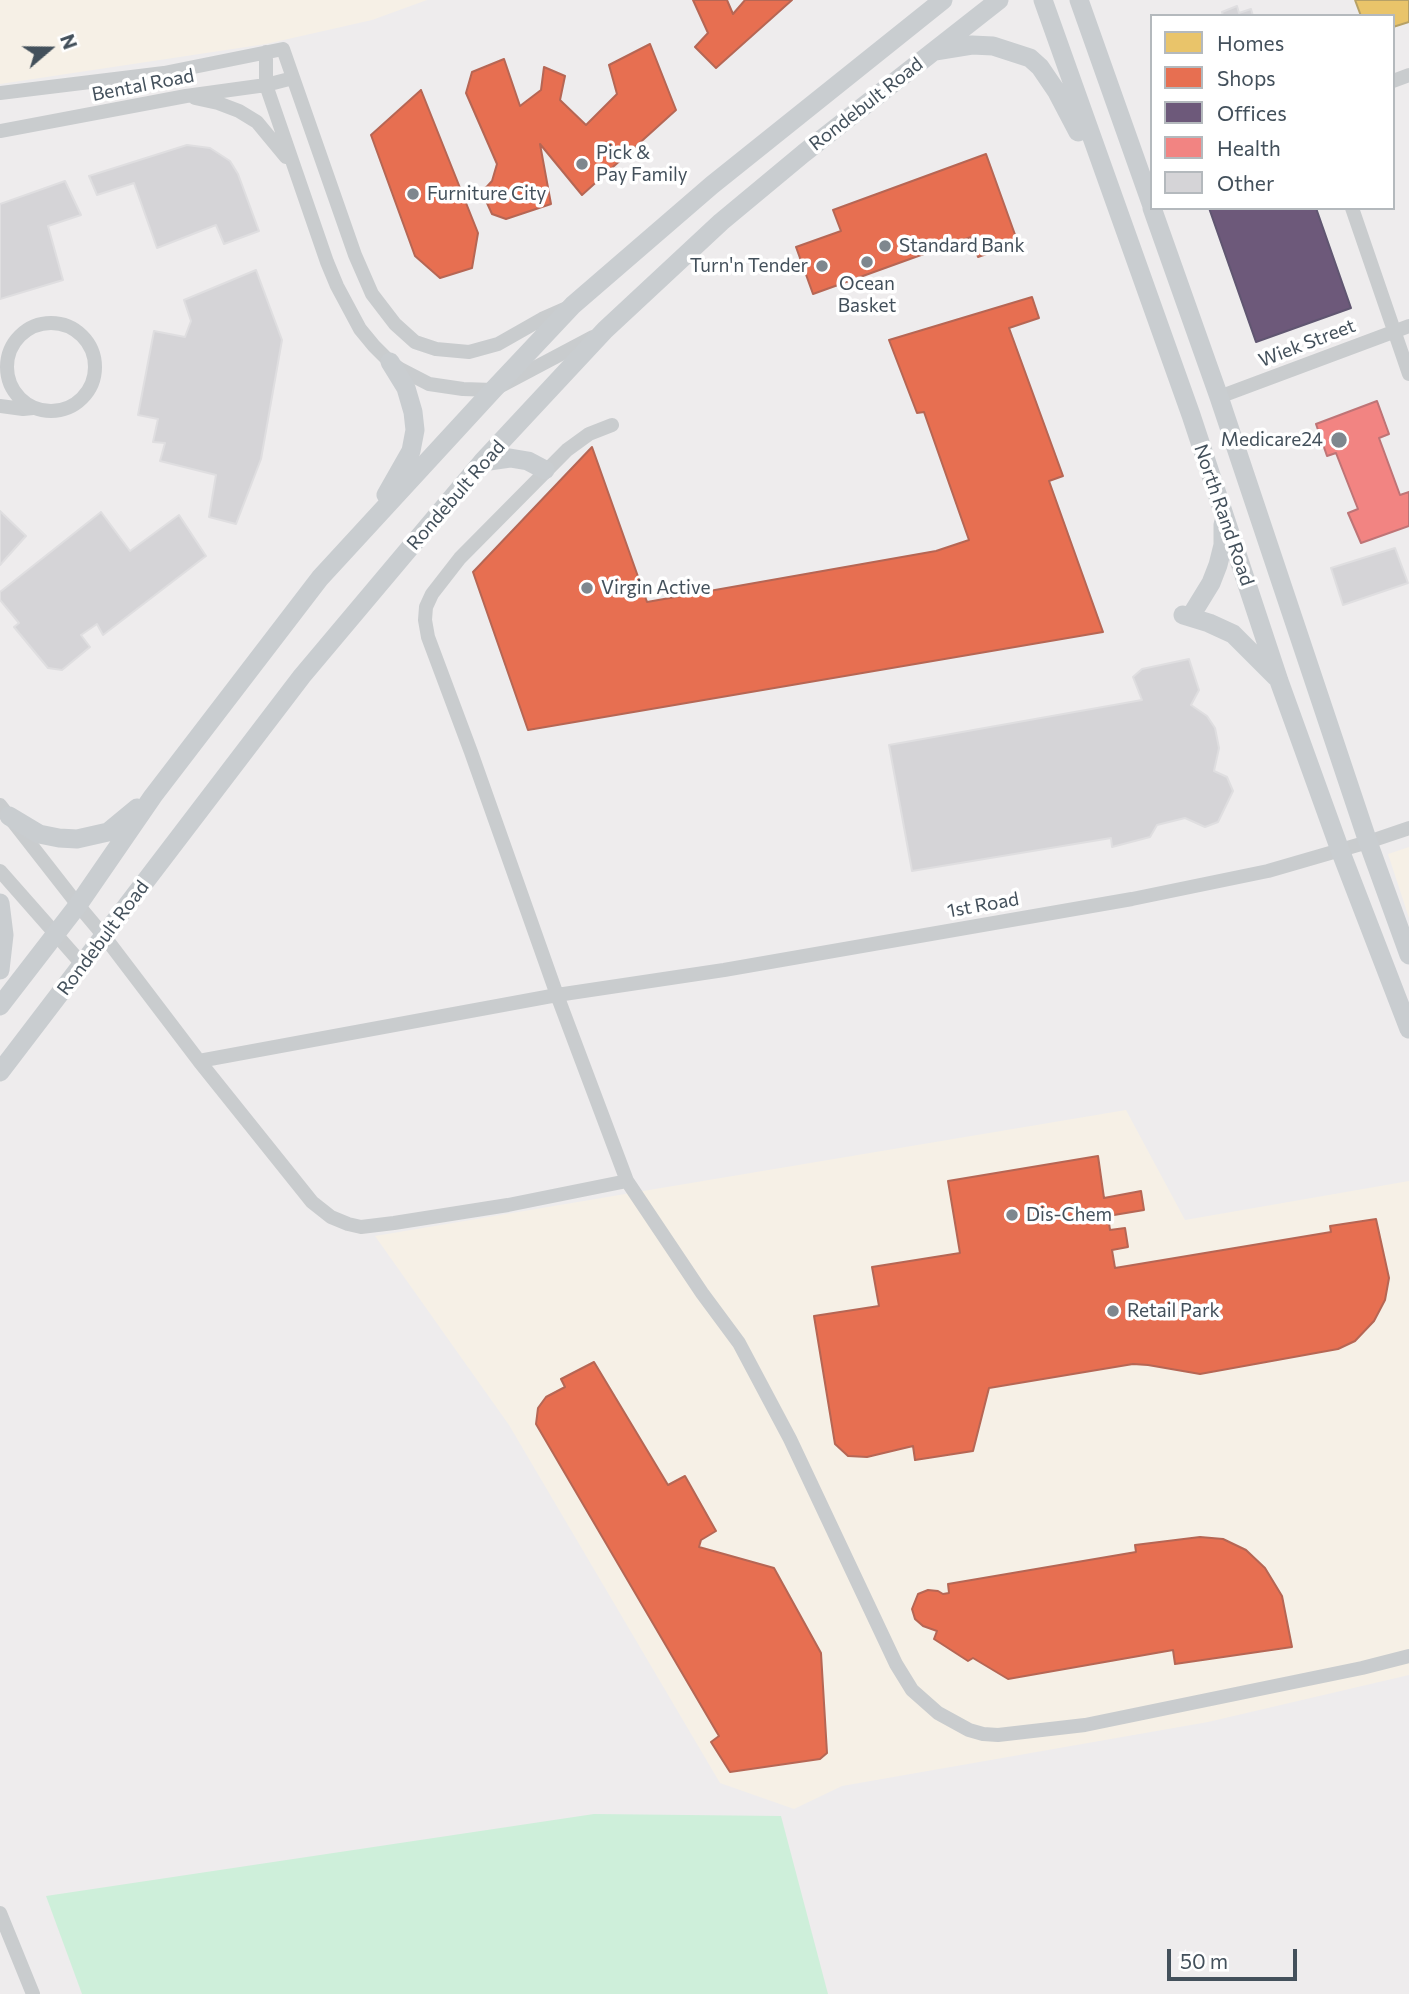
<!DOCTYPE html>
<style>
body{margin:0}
#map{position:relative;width:1409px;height:1994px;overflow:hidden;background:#eeeced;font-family:Commissioner,sans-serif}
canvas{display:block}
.legend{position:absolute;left:1150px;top:14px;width:245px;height:196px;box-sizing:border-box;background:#fff;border:2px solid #b4b9bd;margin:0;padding:9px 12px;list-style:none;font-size:21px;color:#43505b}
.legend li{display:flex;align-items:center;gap:14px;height:35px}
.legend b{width:35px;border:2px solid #b4b9bd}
.north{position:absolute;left:14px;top:14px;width:70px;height:70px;-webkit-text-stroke:5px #fff;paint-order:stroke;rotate:70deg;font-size:19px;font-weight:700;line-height:28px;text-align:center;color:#43505b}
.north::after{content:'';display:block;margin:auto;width:24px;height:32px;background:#43505b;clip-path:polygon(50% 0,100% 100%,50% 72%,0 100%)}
.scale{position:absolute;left:1167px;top:1949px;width:130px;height:32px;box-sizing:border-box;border:4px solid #43505b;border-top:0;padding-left:9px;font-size:21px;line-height:24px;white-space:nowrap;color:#43505b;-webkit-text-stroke:5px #fff;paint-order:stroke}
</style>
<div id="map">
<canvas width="1409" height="1994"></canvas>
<ul class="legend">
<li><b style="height:19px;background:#e9c46a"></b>Homes</li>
<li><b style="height:19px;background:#e76f51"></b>Shops</li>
<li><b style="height:19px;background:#6d597a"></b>Offices</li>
<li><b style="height:19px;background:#f28482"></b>Health</li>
<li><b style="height:19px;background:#d5d4d7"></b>Other</li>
</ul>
<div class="north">N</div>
<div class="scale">50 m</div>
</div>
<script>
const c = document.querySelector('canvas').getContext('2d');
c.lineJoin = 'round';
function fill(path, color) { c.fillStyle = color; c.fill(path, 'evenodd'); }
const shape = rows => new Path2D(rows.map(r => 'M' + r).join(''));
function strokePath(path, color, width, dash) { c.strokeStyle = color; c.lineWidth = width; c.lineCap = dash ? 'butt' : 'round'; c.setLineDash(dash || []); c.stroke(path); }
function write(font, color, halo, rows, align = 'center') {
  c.font = font + ' Commissioner,sans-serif'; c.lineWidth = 7; c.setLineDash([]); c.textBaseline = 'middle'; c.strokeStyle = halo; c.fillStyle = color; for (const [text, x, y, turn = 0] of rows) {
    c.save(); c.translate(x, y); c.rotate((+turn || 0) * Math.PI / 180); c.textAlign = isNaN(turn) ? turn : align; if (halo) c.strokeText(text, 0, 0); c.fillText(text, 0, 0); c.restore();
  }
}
fill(shape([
 [0,0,427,0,372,20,266,44,0,84],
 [1409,847,1409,918,1388,854],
 [1126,1110,1185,1220,1409,1181,1409,1675,1208,1722,842,1786,794,1809,720,1783,509,1425,375,1236]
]), '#f6f0e6');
fill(shape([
 [594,1814,781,1816,828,1994,82,1994,46,1896]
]), '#ceefda');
const homes = shape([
 [1355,0,1409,0,1409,22,1393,27,1393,16,1361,16,1355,0]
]);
fill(homes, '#e9c46a');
strokePath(homes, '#b7a166', 2);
const shops = shape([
 [693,0,727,0,733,14,745,0,792,0,716,68,695,47,708,33,693,0],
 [650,44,676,110,582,195,540,144,551,204,506,219,492,214,482,192,492,181,497,164,466,93,472,72,504,59,520,106,541,90,544,67,565,76,560,100,586,125,617,94,609,65,650,44],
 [421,90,478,233,472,268,440,278,415,256,371,135,421,90],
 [986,154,1018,243,978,257,971,237,813,294,796,247,841,231,833,210,986,154],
 [1032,297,1039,318,1009,328,1063,476,1049,481,1103,632,528,730,473,572,592,447,647,602,936,551,969,540,924,412,917,413,889,340,1032,297],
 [1098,1156,1104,1198,1141,1191,1144,1210,1108,1216,1110,1230,1125,1228,1128,1247,1112,1250,1115,1268,1331,1232,1330,1226,1376,1219,1389,1278,1385,1300,1374,1321,1355,1341,1338,1349,1200,1374,1148,1365,1133,1364,989,1388,973,1451,915,1460,913,1446,867,1457,848,1456,835,1444,814,1316,879,1306,872,1267,960,1253,948,1181,1098,1156],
 [594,1362,668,1485,685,1476,716,1531,701,1540,699,1547,774,1568,821,1653,827,1753,820,1759,730,1772,711,1742,719,1736,536,1424,538,1408,546,1397,565,1387,561,1379,594,1362],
 [1200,1537,1223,1539,1246,1550,1265,1568,1282,1596,1292,1647,1175,1664,1173,1650,1008,1679,973,1658,968,1661,934,1639,937,1631,923,1626,915,1619,912,1609,918,1594,928,1590,938,1591,943,1594,949,1593,948,1584,1136,1552,1135,1545,1200,1537]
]);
fill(shops, '#e76f51');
strokePath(shops, '#b66654', 2);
const offices = shape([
 [1209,208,1316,208,1351,308,1256,342,1209,208]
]);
fill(offices, '#6d597a');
strokePath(offices, '#605671', 2);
const health = shape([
 [1377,401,1389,434,1379,438,1400,495,1409,492,1409,526,1361,543,1348,513,1358,509,1336,453,1327,456,1316,424,1377,401]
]);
fill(health, '#f28482');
strokePath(health, '#be7476', 2);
const building = shape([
 [1237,6,1239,13,1251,9,1253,16,1223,16,1222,12,1237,6],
 [187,145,210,148,230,161,238,174,259,231,224,244,216,225,157,248,134,183,97,195,89,176,187,145],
 [65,181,81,215,48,226,63,280,0,299,0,204,65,181],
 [256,270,282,340,261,459,236,524,209,517,216,475,160,461,165,443,153,442,158,419,138,415,154,331,185,337,191,321,184,300,256,270],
 [0,511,26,536,0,565,0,511],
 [101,512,130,551,179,515,206,556,103,635,97,624,81,635,90,647,62,670,48,668,14,627,19,623,0,600,0,592,101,512],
 [1395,548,1408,583,1343,605,1331,568,1395,548],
 [1189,659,1199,690,1191,705,1207,716,1215,728,1219,748,1214,771,1227,777,1233,791,1218,822,1205,827,1185,818,1157,825,1150,837,1112,847,1111,838,912,871,889,745,1142,700,1133,677,1142,669,1189,659]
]);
fill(building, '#d5d4d7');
strokePath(building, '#dfdee0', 2);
strokePath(shape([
 [266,52,266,85,327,262,337,286,360,329,374,346,390,362,400,369,429,384,463,389,493,390,593,337],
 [1393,81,1409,75],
 [0,93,164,73,283,49,355,255,372,294,395,324,415,342,436,349,469,352,498,344,542,319,567,308],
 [195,98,218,103,239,111,257,122,286,157],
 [0,131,186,96,266,85,293,78],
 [1352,208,1409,374],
 '7 367a44 44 0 1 1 88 0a44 44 0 1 1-88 0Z',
 [1219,397,1409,326],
 [0,406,23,409,33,408],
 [612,425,589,434,567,450,460,558,432,594,426,607,425,620,428,637,471,752,557,995,627,1181,702,1293,739,1343,790,1439,896,1664,912,1690,938,1713,969,1730,983,1734,998,1735,1085,1725,1362,1668,1409,1656],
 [0,805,78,905,104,936,199,1061,312,1202,331,1217,348,1224,361,1227,394,1223,508,1205,627,1181],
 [0,871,82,964],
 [199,1061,557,995,724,970,1132,899,1268,871,1368,842,1409,828],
 [0,1913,33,1994]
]), '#c9ccce', 14);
strokePath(shape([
 [1043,0,1191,415,1279,681,1340,850,1409,1029],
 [1079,0,1152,206],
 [935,51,972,45,993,46,1030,58,1040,67,1057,92,1078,132],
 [1152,208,1219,397,1368,842,1409,955],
 [482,462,510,458,528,461,545,470],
 [386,495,411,451,415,430,413,412,406,388,390,362],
 [1192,614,1211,583,1218,565,1223,545,1223,524],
 [1183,615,1209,623,1233,634,1276,677],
 [9,816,39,834,59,838,77,839,108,832,137,808],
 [0,903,4,935,0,970],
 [0,1006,78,905,153,796,320,578,493,390,573,305,712,185,943,0],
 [0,1072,302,676,482,462,605,330,721,222,804,153,999,0]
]), '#c9cdd0', 19);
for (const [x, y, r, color] of [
 [582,164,7,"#7f878e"],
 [413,194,7,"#7f878e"],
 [885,246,7,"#7f878e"],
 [867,262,7,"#7f878e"],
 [822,266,7,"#7f878e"],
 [1339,440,9,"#7f878e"],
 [587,588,7,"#7f878e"],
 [1012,1215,7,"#7f878e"],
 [1113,1311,7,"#7f878e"]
]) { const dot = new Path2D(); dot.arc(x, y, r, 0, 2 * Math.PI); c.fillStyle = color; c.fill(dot); strokePath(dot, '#fff', 2.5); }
write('19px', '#43505b', '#fff', [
 ["Bental Road",143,85,-11],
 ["Rondebult Road",866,104,-38],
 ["Wiek Street",1307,343,-21],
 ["Rondebult Road",456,495,-49],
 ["North Rand Road",1224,515,71],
 ["1st Road",983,905,-10],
 ["Rondebult Road",103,938,-53]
]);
write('19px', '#43505b', '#fff', [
 ["Pick &",596,153],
 ["Pay Family",596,175],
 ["Furniture City",427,194],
 ["Standard Bank",899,246],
 ["Turn'n Tender",808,266,"right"],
 ["Ocean",867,284,"center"],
 ["Basket",867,306,"center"],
 ["Medicare24",1323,440,"right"],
 ["Virgin Active",601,588],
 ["Dis-Chem",1026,1215],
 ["Retail Park",1127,1311]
], 'left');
</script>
